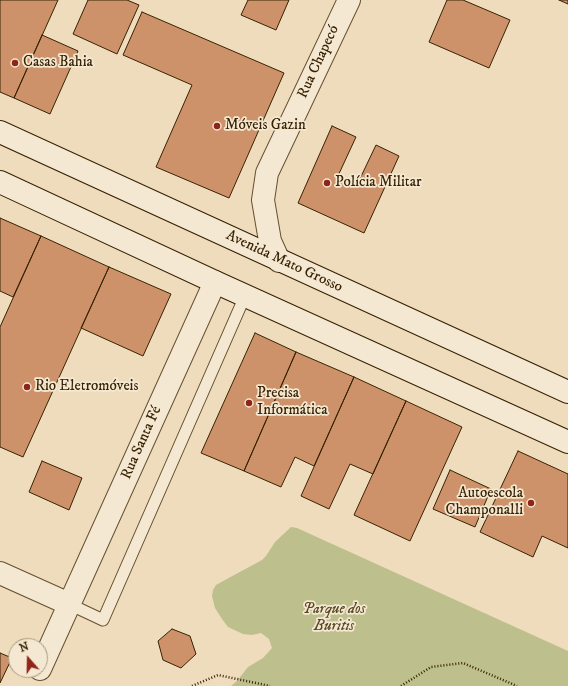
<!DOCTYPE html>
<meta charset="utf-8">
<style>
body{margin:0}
#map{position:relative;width:568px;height:686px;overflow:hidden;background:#eedcbc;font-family:"IM FELL DW Pica",serif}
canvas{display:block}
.north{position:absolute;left:8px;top:638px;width:40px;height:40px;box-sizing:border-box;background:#f4e8d3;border:1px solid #a8997f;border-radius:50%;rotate:340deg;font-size:11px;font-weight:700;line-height:16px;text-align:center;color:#372202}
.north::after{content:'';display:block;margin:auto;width:14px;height:18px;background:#8f2418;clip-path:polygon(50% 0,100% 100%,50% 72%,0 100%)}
</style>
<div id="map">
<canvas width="568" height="686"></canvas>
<div class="north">N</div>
</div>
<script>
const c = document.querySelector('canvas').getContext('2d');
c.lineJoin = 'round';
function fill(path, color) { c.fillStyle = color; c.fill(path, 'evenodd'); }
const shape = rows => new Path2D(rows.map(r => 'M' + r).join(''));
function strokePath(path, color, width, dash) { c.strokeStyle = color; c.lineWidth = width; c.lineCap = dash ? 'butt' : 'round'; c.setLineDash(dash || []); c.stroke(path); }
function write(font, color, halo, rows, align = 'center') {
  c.font = font + ' "IM FELL DW Pica",serif'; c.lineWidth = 3.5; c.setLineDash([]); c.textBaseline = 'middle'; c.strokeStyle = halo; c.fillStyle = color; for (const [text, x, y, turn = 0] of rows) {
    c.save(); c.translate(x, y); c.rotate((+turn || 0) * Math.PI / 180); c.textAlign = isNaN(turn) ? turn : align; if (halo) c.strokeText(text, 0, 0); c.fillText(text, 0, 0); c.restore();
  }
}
fill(shape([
 [291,527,297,528,568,651,568,686,231,686,237,681,248,667,263,658,272,648,269,639,261,633,252,635,243,634,228,627,222,619,215,608,212,596,213,590,216,585,225,580,262,560,266,556,275,542]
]), '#bdbf8d');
const building = shape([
 [0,0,58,0,14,98,0,92,0,0],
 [88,0,127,0,139,5,117,54,73,34,88,0],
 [248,0,289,0,276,30,241,15,248,0],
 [447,0,463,0,510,20,489,68,429,42,447,0],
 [559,0,568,0,568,4,559,0],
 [142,12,284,73,229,198,156,167,192,85,123,55,142,12],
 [42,35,78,51,50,114,14,98,42,35],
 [332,126,356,137,337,178,356,187,376,145,399,156,364,233,298,203,332,126],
 [0,218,41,236,13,297,0,291,0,218],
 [41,236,109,267,23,457,0,447,0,327,41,236],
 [109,267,171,294,143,356,81,328,109,267],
 [255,333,296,352,244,471,201,453,255,333],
 [296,352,354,377,314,466,295,457,281,487,244,471,296,352],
 [354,377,406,401,373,474,350,464,329,509,301,496,354,377],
 [406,401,462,427,410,541,354,515,406,401],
 [518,451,568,474,568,548,542,536,533,557,480,532,518,451],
 [42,461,82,478,69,510,29,492,42,461],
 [450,470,491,489,475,527,433,509,450,470],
 [172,629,190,636,196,654,181,668,163,660,158,641,172,629],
 [0,653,12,658,0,683,0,653]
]);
fill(building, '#ce926a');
strokePath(building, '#372202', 1);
const service = shape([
 [69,604,103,620,245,296]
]);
const minor = shape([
 [279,261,270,241,263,200,267,173,349,0],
 [0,573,69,604],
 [40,669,215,282]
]);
const secondary = shape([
 [0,132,568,392],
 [0,182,215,282,568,442]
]);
strokePath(service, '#655030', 13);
strokePath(minor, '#655030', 24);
strokePath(secondary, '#372202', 24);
strokePath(shape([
 [192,686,218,675,270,686],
 [401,686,431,667,463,663,517,686]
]), '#372202', 2.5, [1, 2]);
strokePath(service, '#f4e8d3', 11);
strokePath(minor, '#f4e8d3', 22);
strokePath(secondary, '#f4e8d3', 22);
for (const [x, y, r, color] of [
 [15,63,4,"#8f2418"],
 [217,126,4,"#8f2418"],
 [327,183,4,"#8f2418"],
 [27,387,4,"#8f2418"],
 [249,403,4,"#8f2418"],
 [531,503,4,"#8f2418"]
]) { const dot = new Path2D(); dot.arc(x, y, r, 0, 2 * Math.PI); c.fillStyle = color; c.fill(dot); strokePath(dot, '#f4e8d3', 1.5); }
write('15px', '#372202', '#f4e8d3', [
 ["Rua Chapecó",319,62,-65],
 ["Avenida Mato Grosso",284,262,25],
 ["Rua Santa Fé",142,443,-66]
]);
write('15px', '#372202', '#f4e8d3', [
 ["Casas Bahia",23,63],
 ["Móveis Gazin",225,126],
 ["Polícia Militar",335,183],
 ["Rio Eletromóveis",35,387],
 ["Precisa",257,394],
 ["Informática",257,411],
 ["Autoescola",523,494,"right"],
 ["Champonalli",523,511,"right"]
], 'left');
write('italic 15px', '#584925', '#f4e8d3', [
 ["Parque dos",334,610],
 ["Buritis",334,627]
]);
</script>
